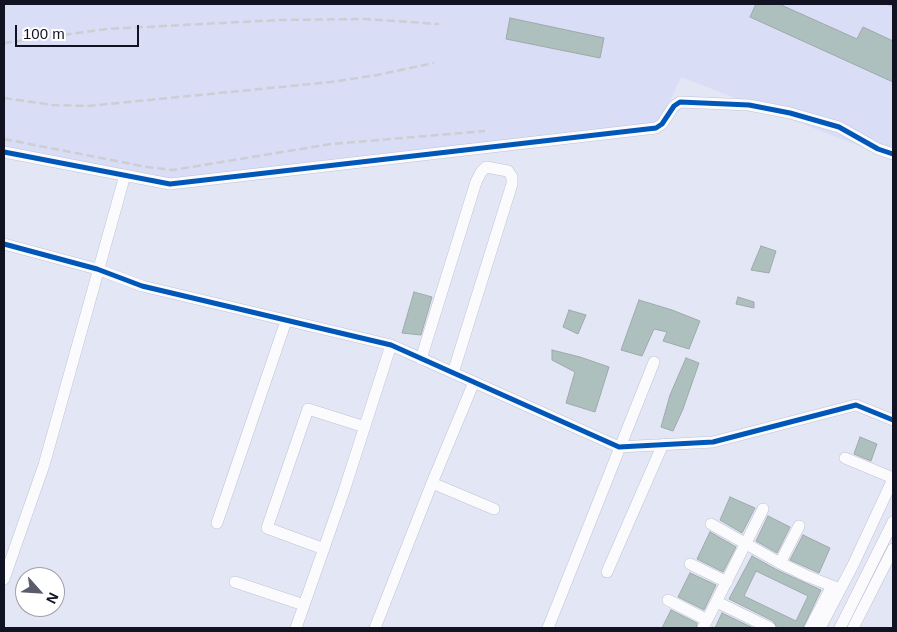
<!DOCTYPE html>
<style>
body{margin:0}
#map{position:relative;width:897px;height:632px;overflow:hidden;background:#e3e6f5;font-family:Arial,sans-serif}
canvas{display:block}
.frame{position:absolute;inset:0;border:5px solid #111222;pointer-events:none}
.north{position:absolute;left:15px;top:567px;width:50px;height:50px;box-sizing:border-box;background:#fff;border:1px solid #a0a0a7;border-radius:50%;rotate:116deg;font-size:14px;font-weight:700;line-height:20px;text-align:center;color:#111222}
.north::after{content:'';display:block;margin:auto;width:18px;height:22px;background:#5a5c6c;clip-path:polygon(50% 0,100% 100%,50% 72%,0 100%)}
.scale{position:absolute;left:15px;top:25px;width:124px;height:22px;box-sizing:border-box;border:2px solid #111222;border-top:0;padding-left:6px;font-size:15px;line-height:18px;white-space:nowrap;color:#111222;-webkit-text-stroke:4px #fff;paint-order:stroke}
</style>
<div id="map">
<canvas width="897" height="632"></canvas>
<div class="frame"></div>
<div class="north">N</div>
<div class="scale">100 m</div>
</div>
<script>
const c = document.querySelector('canvas').getContext('2d');
c.lineJoin = 'round';
function fill(path, color) { c.fillStyle = color; c.fill(path, 'evenodd'); }
const shape = rows => new Path2D(rows.map(r => 'M' + r).join(''));
function strokePath(path, color, width, dash) { c.strokeStyle = color; c.lineWidth = width; c.lineCap = dash ? 'butt' : 'round'; c.setLineDash(dash || []); c.stroke(path); }
fill(shape([
 [4,4,893,4,893,159,681,77,659,126,170,183,4,150]
]), '#d9ddf6');
const building = shape([
 [756,4,779,4,857,39,863,27,893,41,893,82,750,17,756,4],
 [510,18,604,38,600,58,506,39,510,18],
 [761,246,776,251,769,273,751,270,761,246],
 [414,292,432,297,421,335,402,333,414,292],
 [738,297,754,302,754,308,736,304,738,297],
 [639,300,672,310,700,321,689,349,663,341,667,332,654,329,642,356,621,350,639,300],
 [569,310,586,315,578,334,563,327,569,310],
 [552,350,580,357,609,367,595,412,566,403,575,372,552,360,552,350],
 [686,358,699,363,683,409,673,431,661,427,670,395,686,358],
 [860,437,877,444,871,461,854,454,860,437],
 [730,497,755,508,742,533,720,520,730,497],
 [768,516,790,527,777,553,756,541,768,516],
 [710,532,736,547,723,572,697,559,710,532],
 [803,535,830,548,819,573,790,560,803,535],
 [752,556,777,570,821,590,803,628,777,628,773,621,729,599,752,556],
 [756,571,808,596,796,621,744,596,756,571],
 [690,573,716,585,704,610,678,597,690,573],
 [671,610,697,623,696,628,662,628,671,610],
 [722,613,753,628,711,628,712,627,715,628,722,613]
]);
fill(building, '#adc0be');
strokePath(building, '#9ea9ab', 1);
const minor = shape([
 [4,152,170,184,656,128,662,124,674,106,680,102,749,105,790,113,839,127,878,149,893,154],
 [4,244,97,269,142,286,391,345,619,447,713,442,856,405,893,420],
 [421,359,476,182,481,172,486,167,508,171,512,177,512,184,453,373],
 [845,458,893,478],
 [432,483,494,509],
 [217,523,286,321],
 [711,524,780,563,807,576,840,589],
 [324,549,267,528,308,409,365,427],
 [780,563,799,526],
 [690,564,727,582],
 [607,572,663,444],
 [4,579,44,465,125,175],
 [235,582,304,605],
 [668,600,707,620],
 [717,602,770,628],
 [296,628,344,491,391,345],
 [375,628,432,483,474,382],
 [548,628,654,362],
 [703,628,763,509],
 [810,628,832,586],
 [820,628,853,565,893,479],
 [840,628,893,522],
 [853,628,893,549]
]);
strokePath(minor, '#bfc2d1', 12);
strokePath(minor, '#fbfbfe', 11);
strokePath(shape([
 [887,4,893,6],
 [4,43,107,29,279,20,365,19,439,24],
 [4,98,53,105,88,106,331,82,377,75,434,63],
 [4,139,147,167,173,170,331,144,485,131]
]), '#cdced3', 2.5, [8, 4]);
strokePath(shape([
 [4,152,170,184,656,128,662,124,674,106,680,102,749,105,790,113,839,127,878,149,893,154],
 [4,244,97,269,142,286,391,345,619,447,713,442,856,405,893,420]
]), '#0057b8', 5);
</script>
